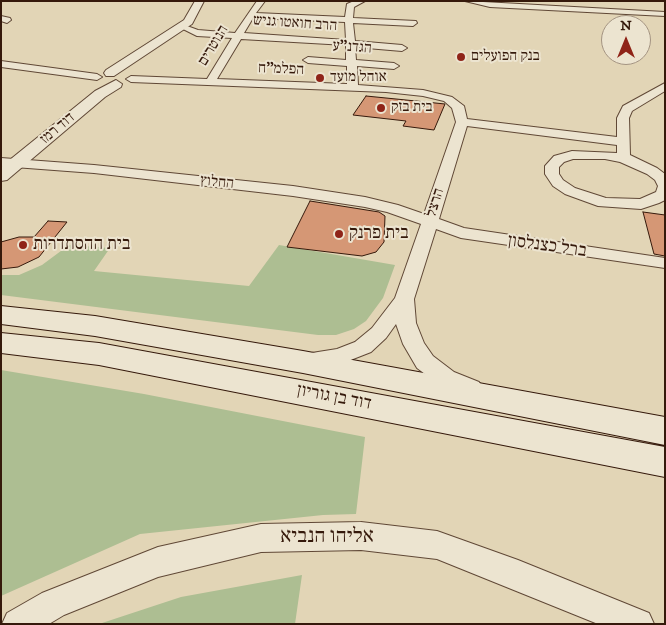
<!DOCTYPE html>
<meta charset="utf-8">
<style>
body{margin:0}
#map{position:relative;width:666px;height:625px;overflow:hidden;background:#e2d5b6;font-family:"IM FELL DW Pica",serif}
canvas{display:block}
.frame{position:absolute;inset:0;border:2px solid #35190b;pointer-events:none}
.north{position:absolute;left:601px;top:15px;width:50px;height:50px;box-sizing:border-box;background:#ece4d0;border:1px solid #a39381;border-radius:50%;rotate:0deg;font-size:14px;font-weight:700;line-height:20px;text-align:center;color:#35190b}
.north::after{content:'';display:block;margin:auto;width:18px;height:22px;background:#8f2418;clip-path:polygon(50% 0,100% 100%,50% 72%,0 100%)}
</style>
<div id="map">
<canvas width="666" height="625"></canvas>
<div class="frame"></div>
<div class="north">N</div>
</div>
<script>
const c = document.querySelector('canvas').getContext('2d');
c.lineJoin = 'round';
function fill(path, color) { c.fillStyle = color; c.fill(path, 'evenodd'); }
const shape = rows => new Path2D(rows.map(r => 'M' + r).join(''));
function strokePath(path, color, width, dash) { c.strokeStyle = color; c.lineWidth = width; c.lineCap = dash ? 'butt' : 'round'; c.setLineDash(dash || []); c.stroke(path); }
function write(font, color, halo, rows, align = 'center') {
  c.font = font + ' "IM FELL DW Pica","Frank Ruhl Libre",serif'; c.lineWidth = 4; c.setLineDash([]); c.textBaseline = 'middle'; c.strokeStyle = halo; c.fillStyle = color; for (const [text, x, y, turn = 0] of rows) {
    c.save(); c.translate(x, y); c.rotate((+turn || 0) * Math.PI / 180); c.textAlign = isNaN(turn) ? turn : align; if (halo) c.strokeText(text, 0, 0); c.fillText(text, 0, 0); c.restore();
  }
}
fill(shape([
 [69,245,110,248,94,271,249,286,279,245,395,265,383,298,366,321,354,329,336,335,318,335,1,295,1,275,19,275,42,265],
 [1,370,144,394,365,437,356,514,323,515,140,534,1,596],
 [302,575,295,624,99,624,181,597]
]), '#adbe92');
const building = shape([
 [366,96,416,101,445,104,434,130,403,126,406,121,353,115,366,96],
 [310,201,379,212,385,216,384,242,376,252,362,256,287,247,310,201],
 [643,212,665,215,665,256,654,254,643,212],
 [48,221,67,222,39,257,18,267,1,269,1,242,19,237,34,237,48,221]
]);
fill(building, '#d59775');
strokePath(building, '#35190b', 1);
const minor = shape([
 [257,1,265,1,256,13,345,17,347,4,354,1,365,1,354,7,353,18,416,21,417,23,413,26,353,23,355,41,402,45,407,48,402,51,355,47,356,60,394,63,399,66,394,69,357,66,358,85,423,90,452,97,464,106,467,119,617,137,617,118,623,106,665,83,665,91,632,111,629,118,630,155,657,168,665,174,665,200,659,203,641,209,598,206,565,194,553,186,545,174,545,166,554,156,572,151,617,153,617,145,467,126,439,219,464,228,665,258,665,268,461,238,436,229,414,299,416,323,424,343,433,356,454,372,479,382,483,388,479,394,471,397,438,384,417,368,403,344,396,324,386,338,371,352,348,361,307,369,299,367,296,361,299,355,337,349,355,342,372,328,395,298,421,224,387,212,365,207,293,196,94,173,1,166,1,158,94,165,293,186,365,197,398,205,424,214,456,122,452,108,444,101,423,96,386,92,131,82,126,79,131,76,207,79,232,38,197,36,183,29,187,26,198,30,235,33,257,1],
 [253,18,345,22,346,40,244,33,253,18],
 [241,39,346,45,346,60,308,57,303,60,308,63,347,66,347,84,217,79,241,39],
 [573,159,605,159,620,162,647,174,655,180,658,186,656,192,640,199,606,198,575,188,563,180,559,174,559,167,564,162,573,159],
 [465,1,665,12,665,16,490,7,465,1],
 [1,16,10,18,11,20,7,23,1,21,1,16],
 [1,61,97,74,102,77,97,80,1,67,1,61],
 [361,522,437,531,518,560,649,613,654,624,598,624,437,559,361,550,261,552,158,577,64,615,49,624,2,624,7,613,42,593,158,547,261,524,361,522]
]);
const tertiary = shape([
 [195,1,204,1,192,24,114,76,106,76,104,73,106,70,184,20,195,1],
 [116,80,122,84,121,87,105,97,7,180,1,181,1,167,95,91,116,80]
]);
const secondary = shape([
 [1,306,95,316,303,351,665,417,665,445,303,373,95,336,1,324,1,306],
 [1,333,99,343,665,447,665,477,99,365,1,353,1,333]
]);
strokePath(minor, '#604836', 2);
strokePath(tertiary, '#604836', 2);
strokePath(secondary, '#35190b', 2);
fill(minor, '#ece4d0');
fill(tertiary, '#ece4d0');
fill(secondary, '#ece4d0');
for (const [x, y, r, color] of [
 [461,57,5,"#8f2418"],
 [320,78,5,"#8f2418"],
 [381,108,5,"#8f2418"],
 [339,234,5,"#8f2418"],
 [23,245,5,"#8f2418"]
]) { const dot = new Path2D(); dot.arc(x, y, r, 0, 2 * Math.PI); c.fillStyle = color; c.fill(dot); strokePath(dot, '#ece4d0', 2); }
write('15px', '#35190b', '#ece4d0', [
 ["הרב חואטו גניש",295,24,4],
 ["הנוטרים",214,46,-59],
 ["הגדנ\"ע",352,48,4],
 ["הפלמ\"ח",281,70,2],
 ["דוד רמז",58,129,-40],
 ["החלוץ",217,183,6],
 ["הרצל",436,203,-73]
]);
write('15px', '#35190b', '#ece4d0', [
 ["בנק הפועלים",471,57],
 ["אוהל מועד",330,78],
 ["בית בזק",391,108]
], 'left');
write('18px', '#35190b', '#ece4d0', [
 ["בית פרנק",349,234],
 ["בית ההסתדרות",33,245]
], 'left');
write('18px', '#35190b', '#ece4d0', [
 ["ברל כצנלסון",547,247,8],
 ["דוד בן גוריון",334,398,11]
]);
write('21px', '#35190b', '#ece4d0', [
 ["אליהו הנביא",327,538]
]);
</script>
